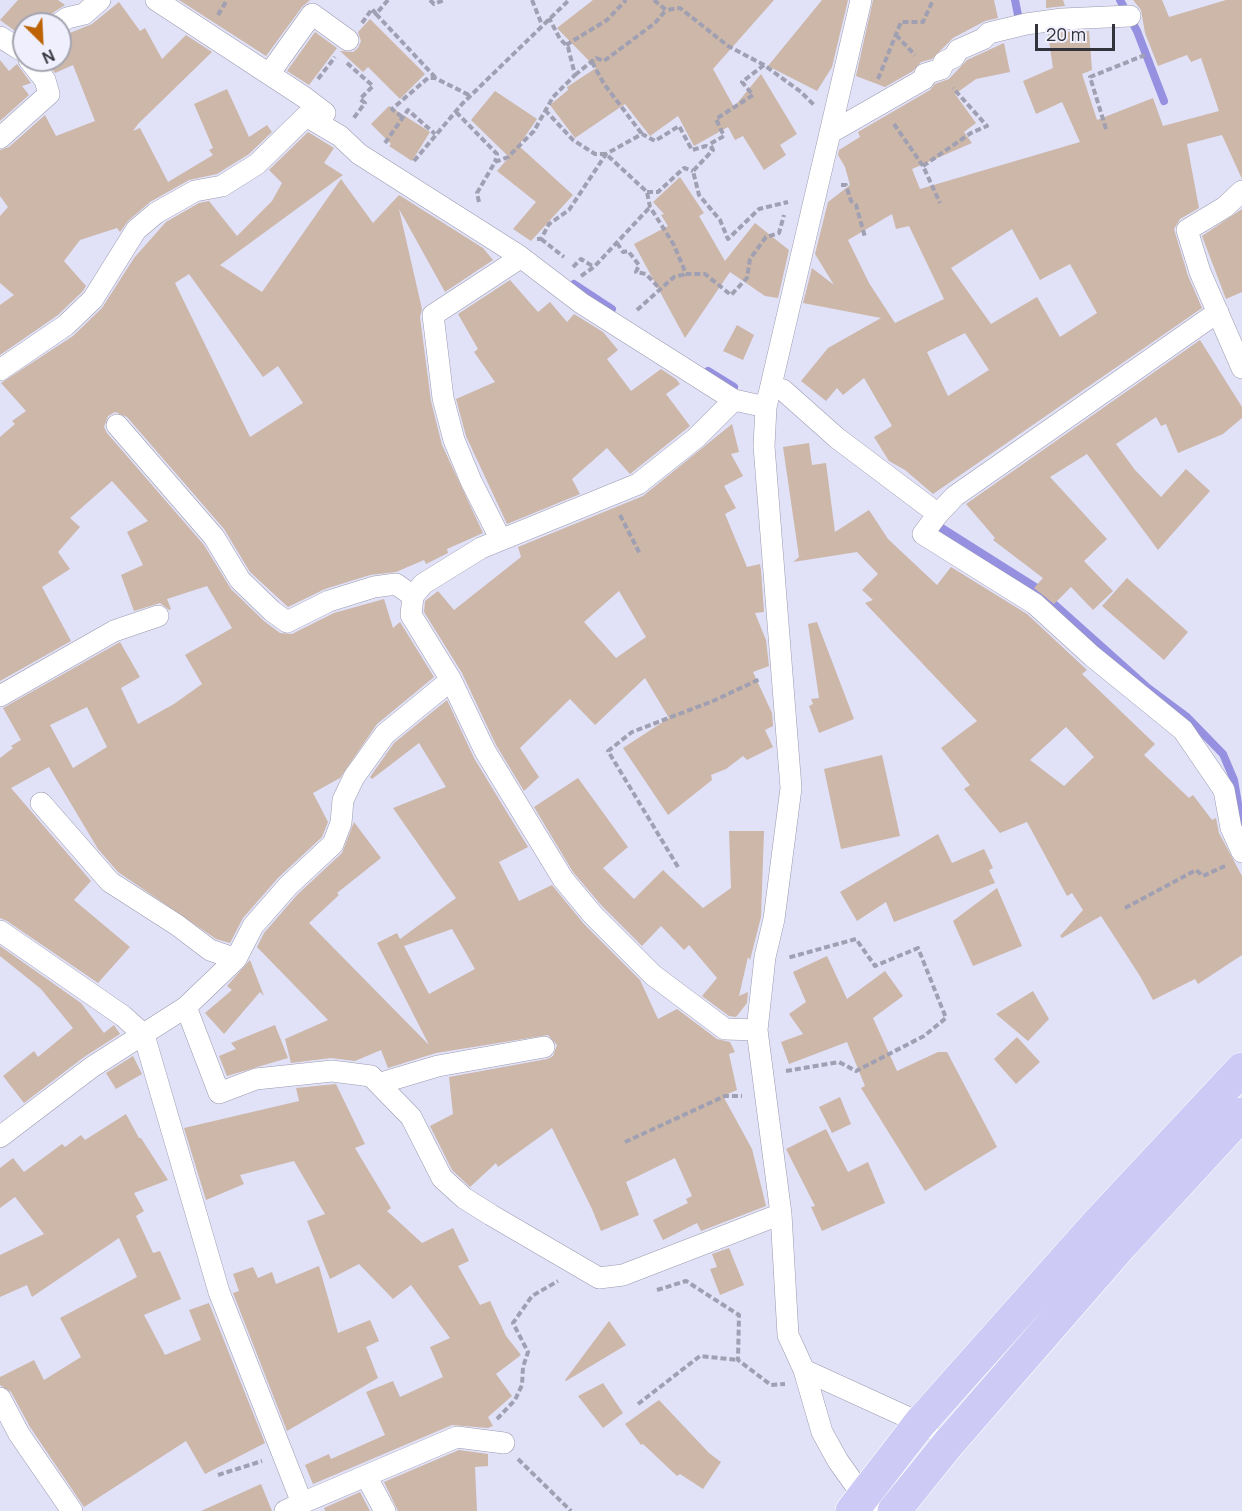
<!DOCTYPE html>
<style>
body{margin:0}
#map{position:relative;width:1242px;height:1511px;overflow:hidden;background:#e1e1f8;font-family:Manrope,sans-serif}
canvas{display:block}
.north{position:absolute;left:12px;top:12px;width:60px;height:60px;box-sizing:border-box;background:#efeffd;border:2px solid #a4a4b0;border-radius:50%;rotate:156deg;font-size:16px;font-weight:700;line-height:24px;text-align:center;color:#33333c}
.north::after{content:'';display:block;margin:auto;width:21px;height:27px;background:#bd6304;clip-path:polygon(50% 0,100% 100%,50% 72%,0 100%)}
.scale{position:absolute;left:1035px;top:24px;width:80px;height:27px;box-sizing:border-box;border:3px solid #33333c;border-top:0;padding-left:8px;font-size:18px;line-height:21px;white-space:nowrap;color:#33333c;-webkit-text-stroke:4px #efeffd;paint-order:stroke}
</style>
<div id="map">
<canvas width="1242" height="1511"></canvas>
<div class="north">N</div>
<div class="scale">20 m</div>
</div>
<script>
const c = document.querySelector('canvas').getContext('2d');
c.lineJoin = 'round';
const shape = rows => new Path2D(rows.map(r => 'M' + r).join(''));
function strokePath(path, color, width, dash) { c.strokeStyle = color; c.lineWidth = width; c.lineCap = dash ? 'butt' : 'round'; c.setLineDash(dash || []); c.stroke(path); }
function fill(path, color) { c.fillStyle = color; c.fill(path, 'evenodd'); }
strokePath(shape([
 [1015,0,1020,25],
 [1120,0,1137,31,1164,101],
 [574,284,612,309],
 [708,371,734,387],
 [932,522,1035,587,1148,688,1187,717,1223,754,1234,780,1242,827]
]), '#9590e0', 8);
fill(shape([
 [18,0,58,0,65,5,51,14,46,24,24,24,22,36,0,20],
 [179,0,310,0,302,7,266,56],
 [593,0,774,0,713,69,734,107,761,74,797,134,780,145,786,155,764,170,743,136,735,140,728,127,694,146,678,116,650,136,625,104,575,138,550,105,568,90,567,87,596,68,557,28],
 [822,0,848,0,832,67,817,91,768,66],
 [873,0,994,0,998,18,985,21,953,38,932,59,921,62,913,71,885,87,856,76],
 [1046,0,1063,0,1065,6,1046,8],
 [1133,0,1162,0,1169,17,1226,0,1242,0,1242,179,1222,135,1187,144,1199,208,1180,219,1174,229,1188,276,1202,308,933,494,905,470,889,461,874,437,892,426,864,378,843,395,837,388,826,401,801,381,828,348,881,318,803,303,812,268,834,285,815,254,828,202,850,185,845,167,838,155,839,150,860,137,858,132,930,90,935,84,949,79,967,60,1004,43,1010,72,976,79,955,94,976,123,964,132,972,143,912,169,920,189,1080,142,1062,102,1036,114,1023,81,1053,68,1048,34,1063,32,1089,31,1092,70,1082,74,1097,120,1153,98,1163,126,1219,111,1201,58,1191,62,1187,55,1158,66,1145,33,1141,10],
 [892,214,896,229,909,226,944,299,895,323,869,283,848,240],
 [1012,229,1040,280,1070,264,1097,313,1060,337,1037,297,991,324,951,268],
 [965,333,989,370,948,396,927,352],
 [119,2,140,31,145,28,162,59,186,35,212,52,138,124,133,131,140,128,168,182,213,155,209,150,213,148,194,104,227,89,249,137,267,125,272,132,249,154,217,174,189,180,150,202,128,221,120,232,117,228,80,240,64,261,86,286,83,291,58,315,0,355,0,305,14,295,0,283,0,216,8,207,0,196,0,150,9,147,45,115,56,136,95,121,73,65,55,73,45,60,60,60,60,37,92,24],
 [370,19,425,74,400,99,368,67,363,72,340,51,353,52,358,48,361,41,358,32],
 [315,32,337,48,309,85,287,71],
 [0,60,9,71,17,64,31,83,22,86,29,95,0,121],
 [495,91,537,119,517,148,519,146,573,195,531,241,513,229,536,202,497,171,509,157,471,120],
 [389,106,430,132,412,161,389,146,391,144,371,124],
 [308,132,334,148,324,163,343,175,220,265,262,292,341,179,373,223,399,195,483,248,493,260,445,292,399,209,422,309,420,317,431,401,442,445,483,533,447,549,448,553,426,564,424,560,396,572,370,575,325,589,288,607,250,572,224,529,127,417,115,412,108,416,104,427,107,433,204,545,231,589,264,621,280,633,292,634,334,613,384,599,393,628,400,622,434,677,377,724,340,778,313,793,328,822,322,837,278,878,243,918,230,943,216,939,118,872,98,849,49,767,11,788,91,881,74,900,130,947,98,983,7,921,0,918,0,758,13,748,11,746,21,740,3,708,120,642,140,677,121,688,138,724,174,704,202,684,185,655,232,628,207,586,167,599,171,609,169,610,160,603,134,611,121,575,143,565,127,532,148,521,112,481,70,518,80,527,58,552,70,569,42,587,71,641,0,681,0,437,15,424,12,421,26,411,1,383,73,336,102,308,134,258,166,222,199,203,209,201,237,236,272,201,282,183,269,170],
 [189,274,263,377,278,366,303,403,250,437,175,283],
 [87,707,107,747,73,768,50,725],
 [680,177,704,213,699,216,725,261,755,223,789,250,778,298,765,296,730,272,685,338,634,244,668,226,661,215,664,214,653,202],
 [1242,209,1242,292,1226,299,1202,236],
 [510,280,538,312,550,302,567,322,574,314,603,332,618,350,607,359,631,391,661,369,676,379,680,384,666,394,690,426,630,474,607,448,572,479,580,494,507,524,466,436,456,399,495,382,474,352,478,349,458,314],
 [737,325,754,335,743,360,723,351],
 [1200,340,1242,407,1242,418,1223,434,1178,453,1166,424,1161,426,1156,417,1116,444,1135,470,1161,497,1186,469,1210,491,1158,550,1087,454,1050,477,1107,539,1084,561,1113,591,1093,610,1071,587,1054,604,1034,588,1043,578,993,540,995,538,966,504],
 [732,424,739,452,731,454,743,476,724,486,736,508,725,514,747,567,760,564,761,570,764,612,755,613,766,640,769,666,753,672,772,713,773,726,765,730,773,747,747,760,743,756,726,769,711,775,712,780,668,815,623,748,669,718,645,678,595,725,570,699,520,748,539,777,524,791,496,745,462,673,424,612,425,601,438,591,454,610,521,557,518,547,643,496],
 [619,591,646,637,616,658,584,622],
 [809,443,812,465,826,463,835,532,869,510,888,539,937,585,951,567,1027,614,1087,670,1082,674,1155,744,1144,755,1189,798,1193,795,1212,820,1216,818,1219,833,1242,876,1242,955,1198,984,1195,979,1153,1000,1140,976,1101,916,1062,938,1060,936,1083,910,1072,893,1067,896,1027,822,1000,833,964,789,970,785,941,748,977,721,865,603,873,600,862,590,878,574,857,552,793,562,799,557,783,447],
 [1066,727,1094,757,1064,786,1030,760],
 [1127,578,1188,632,1164,660,1102,606],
 [817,622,854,719,819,733,809,706,813,704,811,699,819,698,808,624],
 [447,700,474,758,528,847,499,862,519,901,552,885,584,924,640,980,658,1019,677,1009,717,1039,730,1042,735,1052,729,1054,737,1090,723,1096,752,1149,766,1206,701,1231,697,1223,663,1240,653,1220,688,1203,686,1199,692,1196,675,1158,626,1182,639,1215,601,1231,592,1209,552,1128,498,1167,496,1163,470,1187,452,1170,430,1126,453,1114,449,1077,547,1059,553,1056,557,1045,548,1035,436,1053,388,1068,381,1050,355,1061,331,1058,291,1063,285,1039,328,1020,257,947,264,933,297,895,342,853,354,822,381,858,337,893,339,895,309,923,429,1045,377,943,397,933,400,939,456,898,393,808,446,787,419,743,372,779,370,777,394,743],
 [452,929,475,969,429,994,404,946],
 [882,755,900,836,841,849,824,769],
 [578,778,628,847,603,868,634,899,663,870,703,908,731,888,729,831,764,831,761,917,750,960,748,957,739,996,748,992,747,1003,736,1017,729,1016,702,996,717,978,689,945,684,950,661,926,642,946,602,906,573,872,534,807],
 [938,834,952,863,984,849,993,868,989,870,995,883,894,922,886,902,857,921,840,892],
 [997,888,1022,946,973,966,953,921],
 [0,946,81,1003,104,1033,114,1025,120,1034,84,1057,24,1103,3,1076,34,1051,38,1057,73,1028,41,989,0,956],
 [827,956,847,999,885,971,903,996,873,1018,897,1071,938,1052,947,1052,997,1147,925,1191,861,1088,865,1086,847,1042,789,1064,781,1042,803,1034,789,1014,806,1002,793,972],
 [250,960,264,996,260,992,224,1034,205,1013,232,990,227,986],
 [1033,991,1049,1019,1028,1041,996,1014],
 [275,1025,288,1058,227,1076,219,1056,236,1049,231,1043],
 [1017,1037,1040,1062,1016,1084,994,1059],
 [133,1056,142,1074,116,1089,106,1073],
 [336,1084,365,1144,355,1148,391,1208,387,1211,422,1243,453,1228,469,1261,458,1266,480,1305,490,1301,506,1336,521,1355,496,1374,512,1396,488,1417,493,1426,488,1428,452,1425,313,1484,305,1465,329,1454,331,1459,385,1435,366,1392,393,1381,400,1397,443,1377,430,1347,450,1338,411,1285,393,1299,359,1264,330,1279,307,1221,325,1214,294,1161,240,1175,244,1184,206,1200,184,1128,299,1101,296,1088],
 [840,1097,851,1124,832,1133,819,1107],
 [126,1114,139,1138,141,1138,168,1180,134,1193,144,1211,136,1216,153,1253,160,1251,181,1299,144,1315,165,1355,201,1340,189,1310,209,1303,265,1443,205,1474,186,1441,84,1507,30,1427,11,1392,0,1385,0,1377,34,1360,44,1380,81,1357,60,1318,137,1277,119,1238,32,1297,27,1285,0,1297,0,1255,44,1234,15,1197,0,1208,0,1168,13,1158,24,1172,62,1144,65,1147,81,1135,85,1140],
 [826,1129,848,1172,868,1162,885,1203,822,1231,811,1207,815,1206,786,1149],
 [729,1248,744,1285,720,1295,710,1269,717,1267,712,1254],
 [319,1266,338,1333,370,1320,379,1341,366,1347,378,1378,287,1431,233,1293,239,1291,233,1274,253,1267,258,1278,272,1272,276,1284],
 [609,1321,626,1345,566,1381,565,1380],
 [603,1383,623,1413,603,1428,578,1396],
 [659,1400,709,1453,721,1462,703,1489,680,1474,677,1476,643,1444,641,1445,625,1424],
 [459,1450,488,1454,488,1466,475,1467,477,1511,398,1511,384,1482],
 [261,1484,272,1511,201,1511],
 [360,1492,370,1511,325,1511,324,1508]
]), '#ccb7a9');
const street = shape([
 [156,0,304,97,325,113,319,121],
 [861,0,766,407,764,446,791,788,774,919,765,957,757,1030,781,1214,788,1335,804,1370,822,1432,838,1461,863,1496,882,1511],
 [59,24,67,18,84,14,100,0],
 [0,37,21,50,24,48],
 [269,74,312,14,348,40],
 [830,133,924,79,925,74,941,69,944,62,954,57,958,50,983,39,989,33,1026,24,1062,19,1130,16],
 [0,138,49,94,45,80,29,60],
 [1242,191,1225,207,1187,230,1200,272,1242,368],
 [0,370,66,325,93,299,136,230,156,213,195,191,222,186,257,164,306,116,340,136,359,154,518,255,581,303,734,400],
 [771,387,783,390,837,438,938,514,923,534,1035,604,1092,656,1183,730,1224,790,1231,828,1242,852],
 [117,425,214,537,240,580,272,611,287,622,329,601,374,587,396,584,413,596],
 [938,514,955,496,1218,312],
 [501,540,471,481,454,440,443,398,433,315,520,258],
 [0,696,114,631,158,616],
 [41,803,110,882,177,925,210,950,236,959],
 [0,931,123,1016,144,1035,219,1292,302,1503,457,1437,504,1443],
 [186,1007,219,1093,256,1079,332,1071,371,1076,411,1117,442,1178,464,1198,491,1215,599,1278,623,1275,781,1214],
 [757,1030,725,1029,653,975,593,915,563,879,485,751,451,680,411,615,413,596,423,584,481,548,638,484,696,438,734,400,766,407],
 [381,1083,438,1066,544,1047],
 [0,1137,92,1067,186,1007,236,959,253,926,288,886,333,844,341,823,343,800,354,777,385,734,451,680],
 [804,1370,920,1423,928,1429],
 [0,1398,19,1434,72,1511],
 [366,1476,385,1511],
 [285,1511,302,1503]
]);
const primary = shape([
 [852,1511,920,1423,1098,1223,1242,1069],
 [894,1511,948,1444,1122,1244,1242,1114]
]);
strokePath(street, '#9a9aaf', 22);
strokePath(primary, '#fff', 34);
strokePath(shape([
 [430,0,434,4,444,0],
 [532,0,542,25],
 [654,0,666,10,680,8,728,46,764,65,801,92,814,105],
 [376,14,435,77],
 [218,15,227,0],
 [362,23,372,9,376,14,388,0],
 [896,35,915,55],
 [566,45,607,20,626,0],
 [592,62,604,84,642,134],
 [347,63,373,86,360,99,365,103,353,119],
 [764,65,742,82,753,95,716,119,724,136,710,144,713,150,693,171,699,195,720,220,728,239,759,209,788,202],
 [575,75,596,58,604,61,655,23,666,10],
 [318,79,335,57],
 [878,79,901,22,923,22,933,0],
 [545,110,573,140,595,154,606,154,647,192,650,207,674,245,686,274,705,274,731,295,747,278,750,259,766,237,779,233,784,215],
 [456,112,497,154,495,162],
 [402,117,392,109,428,78,435,78,471,96],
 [894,124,923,166,940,203],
 [1106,129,1090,77,1145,55],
 [385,143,408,110,435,134],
 [414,161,462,104,569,0],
 [923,166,971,133,987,126,953,88],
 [841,185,846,185,851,201,856,205,865,237],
 [647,192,658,192,684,168,693,171],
 [479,202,477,193,495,162,508,157,534,131,553,97,575,75,568,47,560,39,549,18],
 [537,239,541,239,549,224,569,210,606,154,642,134,655,141,679,126,692,150,706,146,713,149],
 [541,239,564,257],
 [617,243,623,252,628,251,639,265,636,272,646,274,661,290],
 [573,267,581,259,594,267],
 [581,276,594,267,650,207],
 [637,310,674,277,686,274],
 [620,515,640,554],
 [678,867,608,751,632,732,713,701,760,679],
 [1125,908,1196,870,1203,876,1225,866],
 [786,1071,839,1062,856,1071,924,1036,946,1018,918,948,875,966,856,939,787,958],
 [625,1142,725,1096,742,1096],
 [657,1290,686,1281,739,1315,738,1360,771,1385,785,1384],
 [638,1404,700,1356,738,1360],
 [497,1419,515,1400,522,1385,523,1367,528,1352,513,1323,532,1296,558,1281],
 [518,1459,571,1511],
 [218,1475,262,1461]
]), '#a0a0b2', 4, [6, 3]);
strokePath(street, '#fff', 21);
strokePath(primary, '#cdcbf5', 33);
</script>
